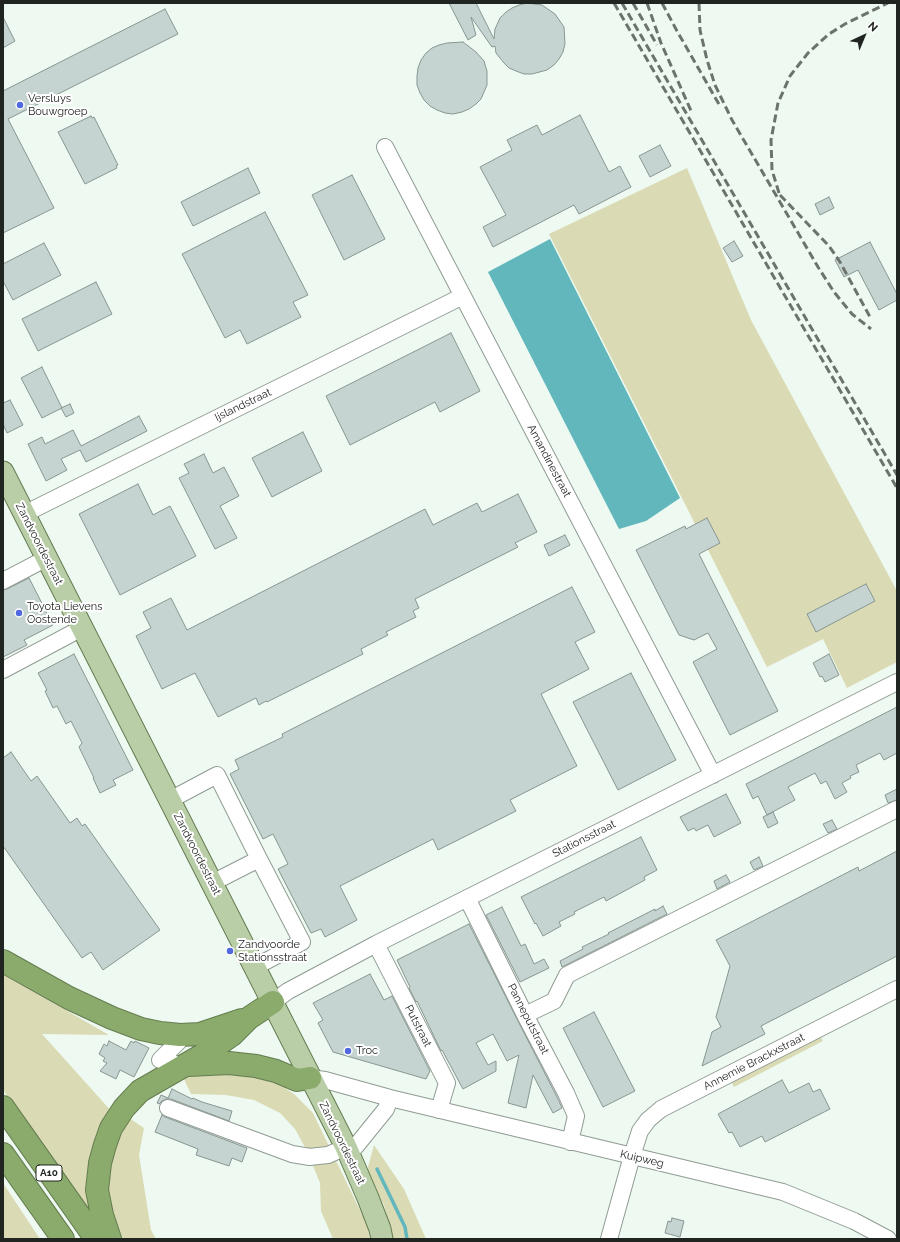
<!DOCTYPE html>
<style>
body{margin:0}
#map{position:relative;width:900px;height:1242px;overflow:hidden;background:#eefaf1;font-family:Raleway,sans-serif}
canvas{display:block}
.frame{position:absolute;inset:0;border:4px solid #202521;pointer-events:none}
.north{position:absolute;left:844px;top:16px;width:40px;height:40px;-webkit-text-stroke:3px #fff;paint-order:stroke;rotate:44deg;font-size:11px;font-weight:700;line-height:16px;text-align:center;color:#202521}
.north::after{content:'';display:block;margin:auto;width:14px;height:18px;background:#202521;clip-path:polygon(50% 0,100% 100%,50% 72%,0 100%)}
</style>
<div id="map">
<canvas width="900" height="1242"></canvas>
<div class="frame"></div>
<div class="north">N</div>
</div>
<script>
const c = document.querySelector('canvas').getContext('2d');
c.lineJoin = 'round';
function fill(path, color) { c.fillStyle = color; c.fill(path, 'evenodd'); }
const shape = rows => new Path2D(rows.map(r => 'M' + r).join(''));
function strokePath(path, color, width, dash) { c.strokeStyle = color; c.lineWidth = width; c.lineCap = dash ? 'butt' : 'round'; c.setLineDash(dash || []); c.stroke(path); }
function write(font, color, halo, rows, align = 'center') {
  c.font = font + ' Raleway,sans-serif'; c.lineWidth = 4; c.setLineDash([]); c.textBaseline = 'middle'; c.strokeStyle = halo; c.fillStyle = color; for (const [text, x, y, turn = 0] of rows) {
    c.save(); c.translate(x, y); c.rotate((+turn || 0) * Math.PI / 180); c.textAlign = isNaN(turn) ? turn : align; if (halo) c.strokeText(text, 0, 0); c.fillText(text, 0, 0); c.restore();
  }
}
fill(shape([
 [687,168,751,320,897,591,897,662,847,688,823,639,767,667,549,234],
 [3,974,109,1035,42,1034,113,1113,93,1217,3,1090],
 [820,1036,823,1041,734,1087,731,1081],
 [219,1070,250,1075,276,1082,294,1094,313,1113,368,1227,370,1239,333,1239,321,1211,320,1183,307,1151,295,1129,280,1113,254,1100,226,1095,191,1094,184,1079,194,1074],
 [129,1118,144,1128,139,1155,151,1230,156,1239,121,1239,109,1205,107,1184,113,1147],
 [374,1145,404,1189,426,1239,393,1239,384,1205,367,1171],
 [3,1183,40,1239,3,1239]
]), '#dadab4');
fill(shape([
 [550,239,680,498,646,521,619,529,488,272]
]), '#61b7bc');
strokePath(shape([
 [377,1169,405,1227,407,1239]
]), '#61b7bc', 3.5);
const building = shape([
 [449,3,476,3,494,39,495,29,500,18,506,12,512,8,519,5,527,3,542,5,555,14,564,27,565,44,563,52,559,59,554,65,547,70,532,74,524,74,516,71,509,68,504,63,496,53,495,46,492,47,471,17,476,35,468,40,449,3],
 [165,9,178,34,8,119,54,208,3,233,3,91,165,9],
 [3,17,15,41,3,48,3,17],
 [463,42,476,52,484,61,487,71,487,85,481,99,476,104,469,109,462,112,453,114,445,113,437,110,430,106,424,100,420,93,417,85,417,76,418,68,421,60,426,53,432,48,439,45,447,43,463,42],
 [580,115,609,172,620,166,631,187,579,214,574,205,493,247,483,227,506,215,480,167,512,150,507,140,537,125,542,135,580,115],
 [91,116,92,118,94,117,118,165,116,166,117,168,85,184,58,132,91,116],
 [660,145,671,166,650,177,639,156,660,145],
 [248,168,260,193,193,226,181,202,248,168],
 [352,175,385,239,344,260,312,195,352,175],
 [829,197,834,208,820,215,815,204,829,197],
 [265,212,308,295,293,302,301,317,247,344,240,330,225,338,182,254,265,212],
 [734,241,743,256,732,262,723,248,734,241],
 [870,242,897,294,897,300,879,310,858,270,844,277,835,260,870,242],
 [44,243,61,275,13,300,3,281,3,264,44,243],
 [96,282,112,314,38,351,22,319,96,282],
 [451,333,480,391,440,412,435,402,350,445,326,396,451,333],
 [42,367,62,408,42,418,21,378,42,367],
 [10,400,23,425,7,433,3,424,3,403,10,400],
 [70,404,74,413,66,417,61,408,70,404],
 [139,416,147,431,86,462,80,450,61,459,67,470,46,481,28,444,42,437,45,444,73,430,81,446,139,416],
 [303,432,322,471,272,497,252,458,303,432],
 [204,454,213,473,224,467,239,496,220,506,237,538,215,549,179,478,189,473,184,464,204,454],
 [138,484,153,515,170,506,196,556,120,595,79,514,138,484],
 [518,494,537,532,515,543,518,547,415,599,419,608,413,611,416,617,386,632,388,635,361,649,363,654,267,702,266,701,259,705,256,698,218,717,195,673,162,689,136,636,151,628,143,612,171,598,187,630,425,509,433,525,477,503,482,512,518,494],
 [707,518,720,543,699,554,778,711,730,735,693,662,717,649,708,633,694,640,679,635,636,550,685,526,686,529,707,518],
 [565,535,570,545,549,556,544,545,565,535],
 [29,578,53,625,24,640,27,645,3,657,3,590,7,589,29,578],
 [866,584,875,601,816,632,807,614,866,584],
 [572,587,595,632,575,642,589,669,541,694,577,766,510,800,516,811,438,850,433,839,340,886,357,920,325,937,321,929,311,933,278,869,288,864,273,834,263,839,230,774,239,769,235,760,283,737,282,734,572,587],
 [74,654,133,770,113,780,116,785,100,793,93,778,94,778,79,747,82,743,71,721,66,724,57,706,53,708,45,691,47,690,38,673,74,654],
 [829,654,839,675,825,682,822,676,820,677,813,663,829,654],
 [631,673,676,760,618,790,573,702,631,673],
 [897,707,897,753,884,760,880,753,856,765,859,772,850,776,851,778,842,783,847,792,835,799,826,781,821,784,815,773,788,787,795,800,767,815,758,796,753,799,746,784,897,707],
 [11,752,31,781,37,776,70,823,77,818,82,826,85,824,160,930,103,970,91,952,82,958,3,846,3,758,11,752],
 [897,789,897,800,888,803,885,795,897,789],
 [726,794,741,823,714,837,708,825,696,831,694,828,688,831,680,817,726,794],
 [773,812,778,823,768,828,763,817,773,812],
 [832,820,837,829,828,833,823,824,832,820],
 [641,837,657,870,644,877,645,880,643,881,606,901,604,897,574,912,575,914,559,922,561,926,543,936,536,923,535,924,521,897,641,837],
 [897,851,897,956,761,1026,765,1034,702,1066,712,1032,721,1027,716,1017,730,966,716,940,858,867,859,871,897,851],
 [759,857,763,866,754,870,750,862,759,857],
 [726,875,730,882,717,889,714,881,726,875],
 [663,906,667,914,562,967,560,961,583,949,582,947,609,934,608,933,655,909,655,911,663,906],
 [502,907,521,946,525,944,534,964,544,959,549,968,520,982,486,915,502,907],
 [469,924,517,1019,558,1099,562,1108,553,1113,533,1075,526,1108,508,1103,519,1055,507,1061,493,1034,476,1043,488,1065,496,1061,496,1071,463,1089,442,1050,441,1051,417,1001,416,1002,409,988,410,987,397,960,469,924],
 [370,974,384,1000,392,996,430,1071,426,1079,333,1052,318,1023,323,1020,313,1003,370,974],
 [594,1012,635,1091,603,1107,563,1028,594,1012],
 [109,1041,126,1050,131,1041,134,1043,135,1041,149,1048,134,1077,120,1070,116,1079,100,1071,107,1063,103,1061,105,1058,99,1054,104,1044,107,1046,109,1041],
 [782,1080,789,1093,809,1083,813,1092,820,1089,830,1109,765,1142,762,1136,740,1147,732,1132,729,1133,718,1114,782,1080],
 [172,1089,192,1099,193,1098,202,1102,232,1111,229,1121,171,1099,166,1099,162,1101,159,1104,157,1103,161,1095,168,1098,172,1089],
 [162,1115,165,1117,247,1148,242,1162,232,1158,229,1166,196,1155,198,1149,155,1132,162,1115],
 [672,1218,684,1221,680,1237,665,1233,668,1221,671,1222,672,1218]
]);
fill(building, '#c5d4d0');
strokePath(building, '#879692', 1);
const minor = shape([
 [385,147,713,775],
 [24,514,463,296],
 [3,581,47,558],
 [3,670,82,628],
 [170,800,217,775,259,859],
 [212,883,259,859,302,942,255,967],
 [467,898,525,1015,566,1093,576,1116,570,1142],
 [376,944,447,1083,439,1110],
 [273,1002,288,991,376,944,897,682],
 [525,1015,554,1001,567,975,897,809],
 [180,1067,169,1061,160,1060,179,1041,180,1035],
 [310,1078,325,1080,390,1098],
 [168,1108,292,1154,310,1157,318,1156,328,1155,346,1147],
 [349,1153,356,1146,386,1109,390,1098,783,1192,854,1221,888,1239],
 [609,1239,632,1156,640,1131,648,1120,661,1109,897,989]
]);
const major = shape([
 [3,472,346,1147,368,1198,380,1229,382,1239]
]);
const highway = shape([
 [3,961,69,998,112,1018,141,1029,160,1033,180,1035,200,1034,242,1020],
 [188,1065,229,1063,256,1066,276,1071,297,1080,310,1078],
 [3,1107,96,1239],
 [3,1154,63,1239],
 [110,1239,102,1215,97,1190,100,1163,105,1145,111,1128,124,1108,140,1091,206,1053,232,1035,249,1018,273,1002]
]);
strokePath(minor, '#909b93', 18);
strokePath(major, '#657c51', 23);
strokePath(highway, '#657c51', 24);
strokePath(minor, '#fff', 16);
strokePath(major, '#b9cda6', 21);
strokePath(highway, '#8aab6b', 22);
strokePath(shape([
 [614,3,897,488],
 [622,3,897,475],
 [633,3,657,45],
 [647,3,661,43,692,113],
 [662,3,677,31,720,106],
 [699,3,700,30,707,60,715,85,732,120,818,267,834,292,852,314,871,329],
 [779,193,772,170,771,140,778,103,790,76,808,53,829,34,845,24,888,3],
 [780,195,829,246,840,262,870,317]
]), '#6c736d', 3, [8, 4]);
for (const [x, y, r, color] of [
 [20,105,4,"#5069de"],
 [19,613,4,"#5069de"],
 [230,951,4,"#5069de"],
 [348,1051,4,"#5069de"]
]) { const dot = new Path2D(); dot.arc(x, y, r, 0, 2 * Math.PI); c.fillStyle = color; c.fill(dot); strokePath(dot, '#fff', 1.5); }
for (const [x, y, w] of [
 [49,1173,26]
]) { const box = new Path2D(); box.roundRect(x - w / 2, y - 8, w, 16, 3); c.fillStyle = '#fff'; c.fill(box); strokePath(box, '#202521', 1); }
write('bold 10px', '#202521', null, [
 ["A10",49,1173]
]);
write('11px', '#202521', '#fff', [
 ["Versluys",28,99],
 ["Bouwgroep",28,112],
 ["Toyota Lievens",27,607],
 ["Oostende",27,620],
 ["Zandvoorde",238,945],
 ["Stationsstraat",238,958],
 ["Troc",356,1051]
], 'left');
write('11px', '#202521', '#fff', [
 ["Ijslandstraat",243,405,-26],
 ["Amandinestraat",549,461,62],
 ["Zandvoordestraat",39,544,63],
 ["Stationsstraat",584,839,-27],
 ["Zandvoordestraat",197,854,63],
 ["Panneputstraat",528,1019,63],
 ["Putstraat",418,1026,63],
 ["Annemie Brackxstraat",754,1062,-27],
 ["Zandvoordestraat",342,1143,64],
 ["Kuipweg",642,1159,13]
]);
</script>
